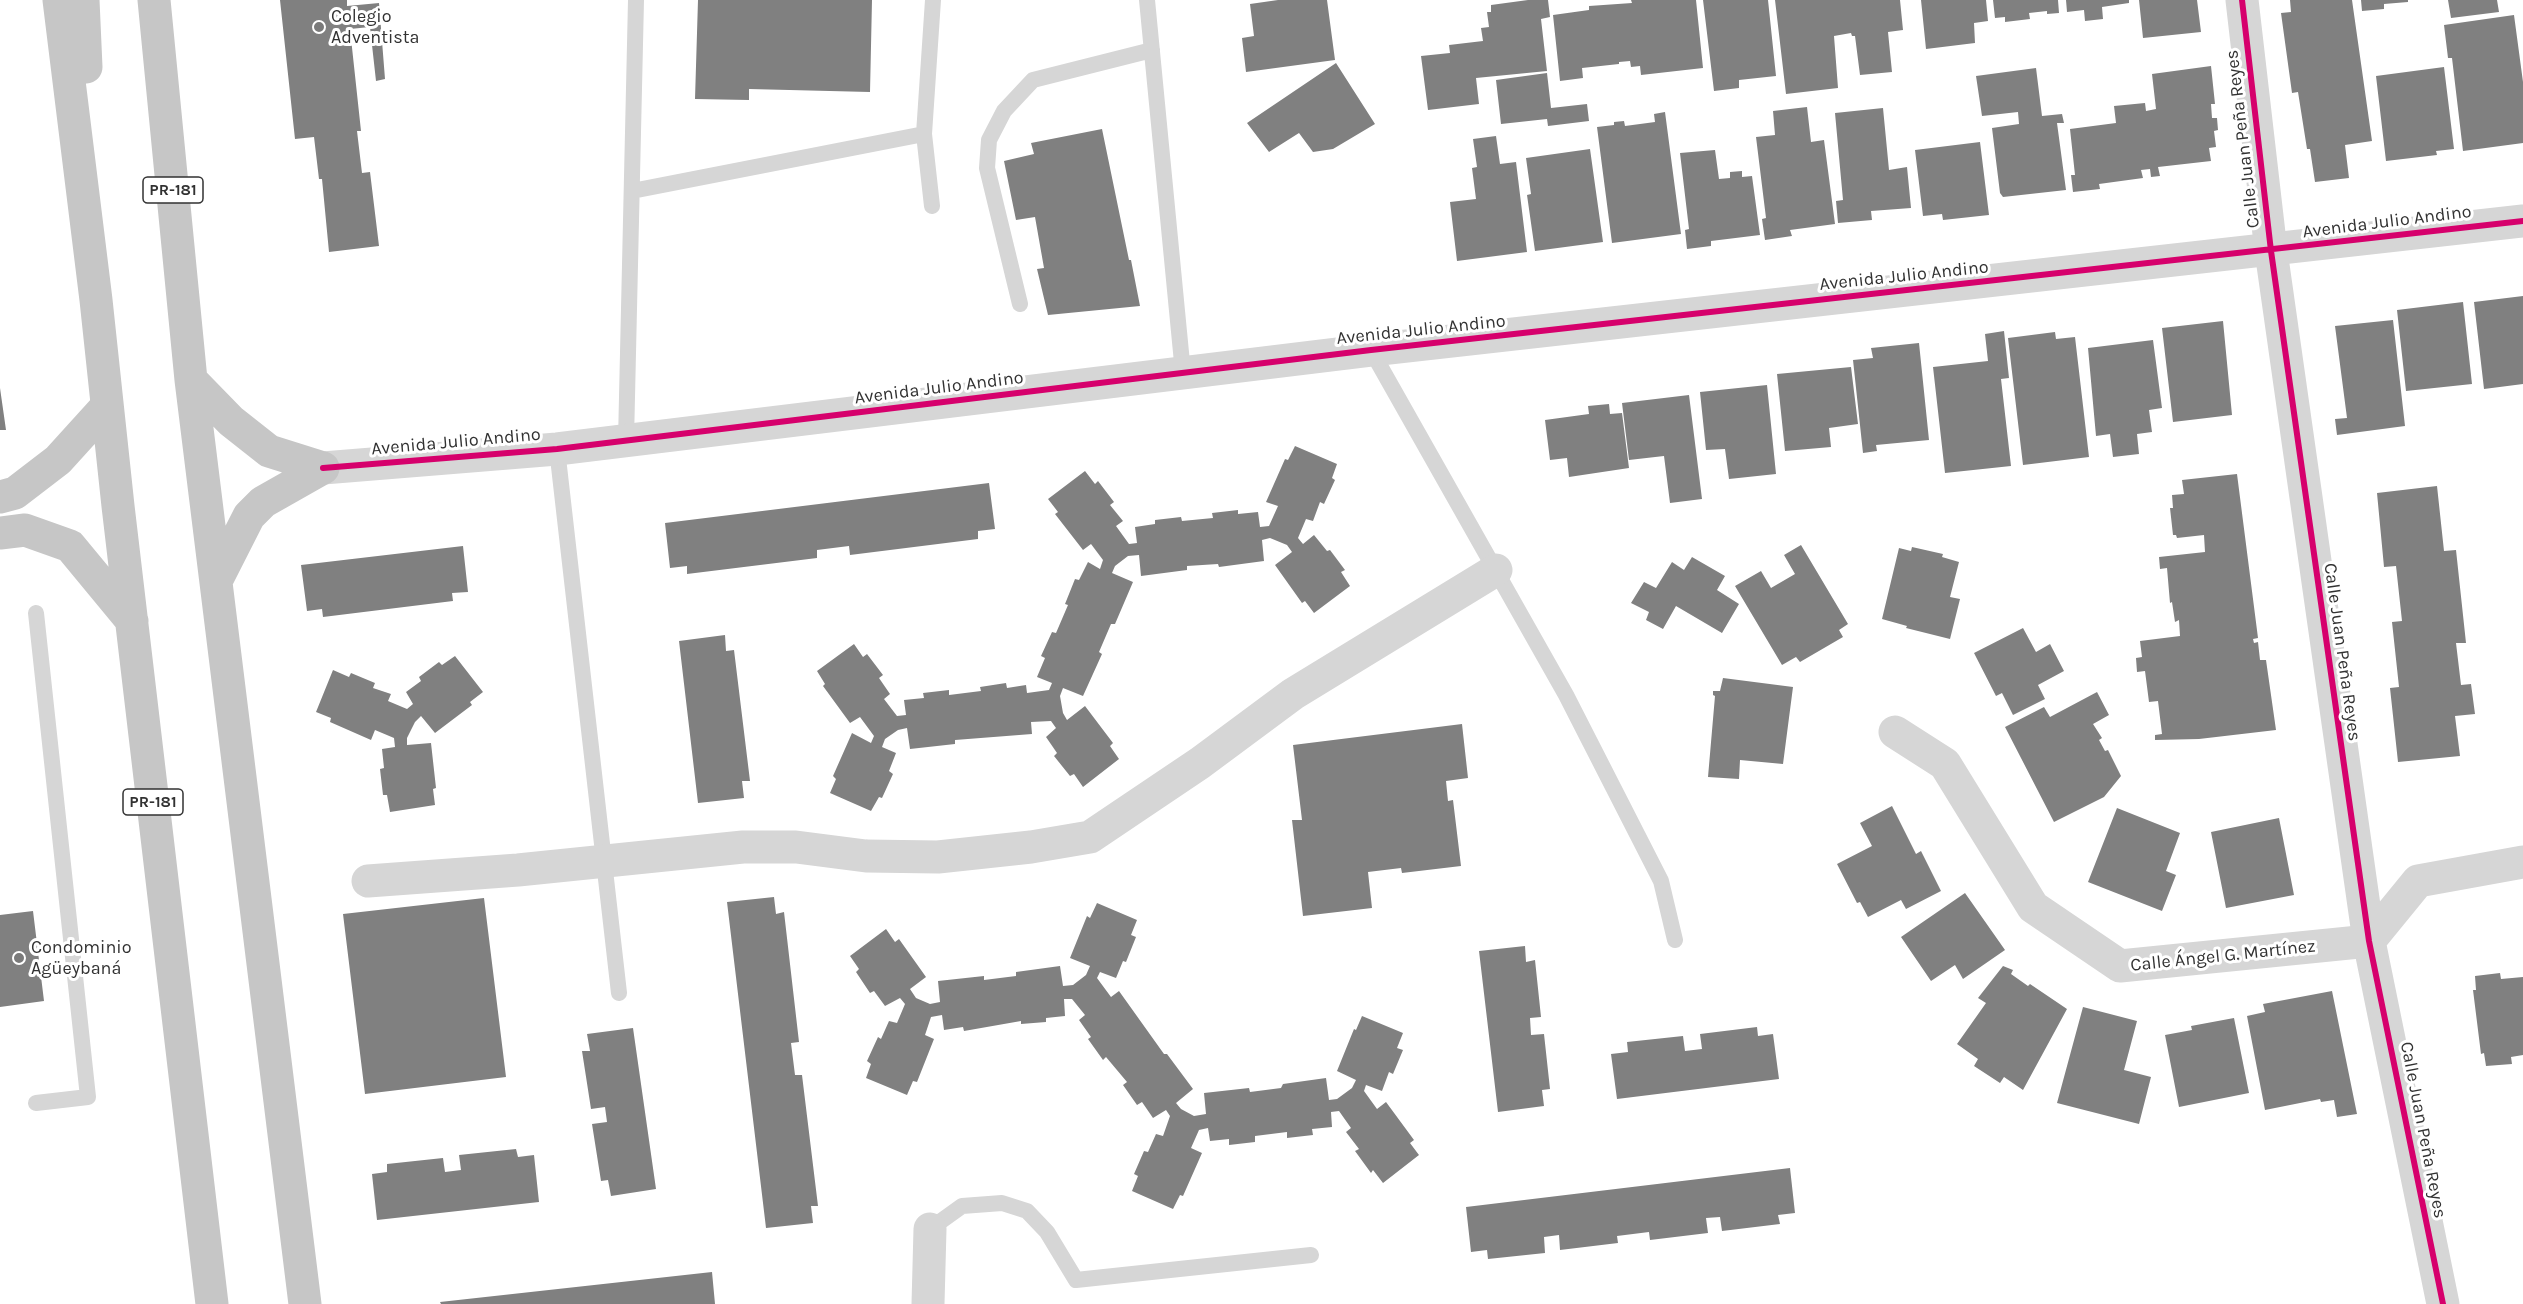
<!DOCTYPE html>
<meta charset="utf-8">
<style>
body{margin:0}
canvas{display:block;background:#fff}
</style>
<canvas width="2523" height="1304"></canvas>
<script>
const c = document.querySelector('canvas').getContext('2d');
c.lineJoin = 'round';
function fill(path, color) { c.fillStyle = color; c.fill(path, 'evenodd'); }
const shape = rows => new Path2D(rows.map(r => 'M' + r).join(''));
function strokePath(path, color, width, dash) { c.strokeStyle = color; c.lineWidth = width; c.lineCap = dash ? 'butt' : 'round'; c.setLineDash(dash || []); c.stroke(path); }
function write(font, color, halo, rows, align = 'center') {
  c.font = font + ' Karla,sans-serif'; c.lineWidth = 6; c.setLineDash([]); c.textBaseline = 'middle'; c.strokeStyle = halo; c.fillStyle = color; for (const [text, x, y, turn = 0] of rows) {
    c.save(); c.translate(x, y); c.rotate((+turn || 0) * Math.PI / 180); c.textAlign = isNaN(turn) ? turn : align; if (halo) c.strokeText(text, 0, 0); c.fillText(text, 0, 0); c.restore();
  }
}
fill(shape([
 [280,0,347,0,347,6,379,3,385,79,376,81,370,27,350,29,361,131,357,131,362,173,370,172,379,246,329,252,322,179,319,179,314,137,295,139],
 [698,0,872,0,870,92,749,89,749,100,695,99],
 [1278,0,1327,0,1335,60,1246,72,1242,38,1254,36,1250,4],
 [1528,0,1548,0,1550,17,1541,19,1547,71,1476,78,1479,104,1428,110,1421,56,1450,53,1449,45,1483,41,1481,28,1489,27,1487,12,1491,12,1491,5],
 [1631,0,1696,0,1703,68,1641,75,1640,66,1631,67,1630,61,1619,62,1619,64,1582,68,1583,78,1560,81,1553,15,1589,10,1589,6,1632,3],
 [1703,0,1768,0,1776,76,1739,80,1739,88,1714,91],
 [1775,0,1900,0,1903,30,1888,32,1892,72,1860,75,1855,36,1852,36,1851,33,1834,36,1838,88,1786,94],
 [1921,0,1986,0,1988,21,1974,23,1975,43,1926,49],
 [1993,0,2058,0,2059,13,2047,14,2047,11,2029,13,2030,19,2005,22,2005,17,1995,18],
 [2066,0,2129,0,2129,3,2102,7,2103,19,2085,21,2084,10,2067,12],
 [2139,0,2197,0,2201,32,2143,38],
 [2290,0,2352,0,2372,141,2345,145,2349,178,2315,182,2310,149,2307,149,2298,92,2292,93,2281,13,2291,12],
 [2361,0,2408,0,2408,2,2384,4,2384,9,2362,11],
 [2448,0,2497,0,2499,12,2451,18],
 [2514,15,2523,82,2523,143,2463,151,2452,58,2448,58,2444,25],
 [1336,63,1375,124,1333,149,1313,152,1299,133,1269,152,1247,123],
 [2211,66,2215,104,2211,104,2212,118,2217,118,2218,130,2214,131,2216,147,2209,148,2211,161,2158,167,2160,176,2151,177,2150,169,2141,170,2143,178,2099,184,2100,189,2073,192,2071,175,2075,175,2070,129,2116,123,2114,106,2145,103,2146,111,2156,109,2152,74],
 [2444,67,2454,149,2436,151,2437,155,2386,161,2376,76],
 [2036,68,2042,116,2062,114,2064,123,2057,123,2066,190,2003,197,2000,193,1992,128,2019,124,2018,112,1982,116,1976,76],
 [1547,73,1551,108,1587,104,1589,121,1548,126,1547,119,1501,124,1496,80],
 [1807,107,1811,142,1824,140,1835,224,1790,230,1792,236,1765,240,1762,219,1766,218,1756,137,1775,135,1773,111],
 [1883,108,1889,170,1907,167,1911,208,1871,211,1872,220,1838,223,1836,201,1843,200,1835,113],
 [1665,112,1681,234,1612,243,1597,127,1614,125,1614,122,1624,121,1625,126,1655,122,1654,114],
 [1102,129,1129,260,1131,260,1140,306,1048,315,1037,269,1044,268,1035,217,1016,220,1004,161,1034,154,1031,143],
 [1496,136,1500,164,1516,162,1527,252,1457,261,1450,202,1476,199,1472,168,1477,167,1473,139],
 [1980,142,1989,215,1943,220,1942,214,1923,216,1915,150],
 [1590,149,1603,242,1535,251,1527,195,1531,194,1526,158],
 [1715,150,1719,179,1730,178,1730,172,1742,171,1742,177,1752,176,1760,235,1711,241,1711,246,1687,249,1685,230,1689,229,1680,153],
 [2523,296,2523,384,2484,389,2474,302],
 [2463,302,2472,384,2406,391,2397,310],
 [2393,320,2405,426,2337,435,2335,419,2347,418,2335,326],
 [2223,321,2232,415,2173,422,2162,328],
 [2004,331,2009,378,2001,379,2011,466,1945,473,1933,367,1988,361,1985,334],
 [2055,332,2056,339,2075,337,2089,457,2023,465,2008,338],
 [2153,340,2162,408,2149,410,2152,432,2137,434,2139,454,2113,457,2110,434,2096,436,2088,348],
 [1919,343,1929,440,1876,445,1877,451,1863,453,1853,360,1873,358,1871,348],
 [1851,367,1858,424,1829,428,1831,447,1785,451,1777,374],
 [1767,385,1776,474,1729,479,1725,449,1706,450,1700,392],
 [0,388,6,430,0,430],
 [1689,395,1702,499,1670,503,1664,456,1629,460,1622,403],
 [1609,404,1610,414,1622,413,1629,468,1569,477,1567,458,1550,460,1545,420,1589,414,1588,406],
 [1295,446,1337,464,1332,478,1335,480,1324,504,1320,502,1313,521,1306,519,1298,538,1303,544,1314,535,1327,551,1330,550,1345,570,1341,572,1350,586,1314,613,1305,601,1302,603,1275,565,1292,552,1287,545,1270,538,1262,540,1264,561,1219,567,1218,564,1187,566,1187,570,1141,576,1139,555,1128,556,1115,566,1112,573,1133,582,1115,624,1111,624,1099,652,1102,654,1083,696,1063,688,1060,696,1063,713,1067,720,1085,706,1113,743,1110,746,1119,759,1083,787,1074,774,1070,776,1054,756,1057,753,1046,737,1056,728,1051,721,1031,722,1032,734,955,740,955,744,910,749,907,728,898,730,885,739,882,747,896,753,889,771,893,774,882,798,879,797,871,811,830,793,836,779,833,776,852,733,871,743,874,736,860,717,850,723,823,686,825,684,817,671,854,644,863,657,867,654,883,675,879,678,890,694,884,699,897,716,906,715,904,700,924,698,923,693,949,690,949,695,981,691,980,687,1006,683,1007,688,1026,685,1027,693,1049,690,1052,683,1037,677,1045,658,1041,656,1052,632,1056,633,1068,605,1065,604,1075,579,1079,580,1088,562,1100,569,1103,560,1091,544,1083,550,1055,514,1058,512,1048,499,1085,471,1095,484,1098,481,1114,502,1110,505,1123,521,1116,526,1129,544,1137,543,1135,527,1155,524,1155,520,1181,517,1182,521,1213,518,1212,513,1238,510,1238,514,1258,512,1260,527,1269,526,1278,506,1266,502,1285,459,1288,460],
 [2237,474,2258,638,2253,639,2254,643,2258,642,2260,660,2266,660,2276,730,2199,739,2155,740,2155,735,2162,734,2158,701,2149,702,2145,671,2137,672,2136,658,2142,657,2140,641,2180,636,2179,620,2175,622,2172,602,2170,603,2167,568,2160,569,2159,557,2205,552,2204,535,2177,538,2176,535,2173,535,2170,508,2173,508,2172,495,2184,494,2182,480],
 [989,483,995,529,978,531,978,539,850,555,849,546,817,550,817,558,687,574,687,566,670,568,665,523],
 [2437,486,2444,551,2456,550,2466,643,2456,643,2461,685,2471,684,2475,714,2455,716,2460,756,2398,762,2390,688,2399,687,2392,622,2402,621,2396,566,2384,567,2377,493],
 [1801,545,1848,624,1839,630,1843,637,1800,662,1796,657,1782,665,1735,586,1761,571,1771,588,1795,574,1784,555],
 [463,546,468,592,452,593,453,601,323,617,322,609,307,611,301,565],
 [1912,547,1943,554,1942,557,1959,562,1950,597,1960,599,1950,639,1906,628,1907,626,1882,619,1899,548,1911,551],
 [1692,557,1725,576,1717,590,1739,604,1722,633,1676,606,1663,629,1646,620,1649,612,1631,603,1644,582,1656,588,1672,562,1684,570],
 [2023,628,2036,652,2050,644,2064,671,2038,685,2045,699,2013,715,2002,693,1996,696,1974,653],
 [725,635,726,651,734,650,750,781,742,781,744,798,698,803,679,641],
 [455,656,483,692,470,702,472,705,435,733,421,716,415,722,407,738,407,745,431,743,436,788,433,789,435,805,390,812,387,795,383,795,380,769,384,768,382,749,395,747,394,738,375,730,371,740,330,722,331,718,316,712,333,670,349,677,351,673,375,683,373,688,391,694,388,701,407,709,413,704,406,692,421,681,419,677,439,662,442,665],
 [1723,678,1793,687,1783,764,1740,760,1739,779,1708,777,1715,696,1713,695,1713,691,1720,691],
 [2097,692,2109,715,2093,724,2102,738,2099,740,2105,751,2108,750,2121,776,2104,797,2054,822,2005,727,2044,707,2050,717],
 [1462,724,1468,778,1446,781,1448,801,1453,800,1461,866,1402,873,1401,868,1368,872,1372,908,1303,916,1292,820,1302,820,1293,745],
 [1892,806,1916,854,1921,851,1941,891,1906,909,1901,900,1868,917,1860,902,1857,903,1837,864,1872,846,1860,823],
 [2117,808,2180,833,2166,871,2176,875,2162,911,2088,882],
 [2279,818,2294,895,2226,908,2211,832],
 [1965,893,2005,950,1963,979,1955,965,1931,981,1901,937],
 [774,897,776,914,784,912,799,1042,791,1043,795,1075,802,1075,818,1206,811,1206,813,1223,766,1228,727,902],
 [484,898,506,1077,365,1094,343,914],
 [1097,903,1137,920,1131,935,1136,937,1126,962,1123,961,1116,978,1100,972,1097,978,1111,997,1119,991,1164,1054,1167,1054,1193,1089,1176,1103,1181,1109,1194,1116,1206,1114,1204,1093,1249,1088,1250,1092,1281,1088,1283,1084,1326,1078,1329,1100,1337,1099,1352,1088,1356,1080,1337,1071,1354,1029,1356,1030,1362,1016,1403,1033,1397,1048,1403,1050,1393,1074,1389,1072,1382,1091,1366,1085,1364,1091,1377,1109,1386,1102,1414,1140,1410,1143,1419,1155,1383,1183,1373,1170,1371,1173,1355,1151,1359,1149,1346,1132,1351,1128,1339,1111,1331,1112,1332,1127,1312,1129,1313,1135,1287,1138,1287,1132,1255,1136,1255,1142,1229,1145,1229,1139,1210,1141,1208,1128,1199,1130,1191,1148,1202,1153,1183,1196,1180,1195,1173,1209,1132,1191,1138,1176,1134,1174,1144,1151,1148,1152,1156,1134,1163,1136,1170,1116,1166,1110,1153,1118,1142,1102,1137,1105,1123,1085,1127,1082,1106,1057,1103,1060,1088,1039,1091,1037,1079,1020,1085,1015,1072,999,1064,999,1065,1016,1046,1018,1046,1022,1021,1024,1021,1021,964,1031,963,1027,944,1030,942,1015,931,1017,925,1035,934,1039,917,1082,913,1081,907,1095,866,1078,871,1064,867,1061,878,1037,881,1039,889,1021,897,1023,905,1004,900,998,885,1006,874,991,870,993,856,972,859,969,850,956,886,929,895,942,899,939,926,977,910,989,916,998,930,1004,940,1002,938,981,984,976,984,980,1016,976,1016,972,1060,966,1063,986,1073,985,1086,975,1090,966,1070,958,1087,916,1090,918],
 [33,911,44,1001,0,1007,0,915],
 [1525,946,1526,962,1535,960,1541,1017,1530,1018,1531,1035,1544,1034,1550,1089,1542,1090,1544,1106,1498,1112,1479,951],
 [2003,966,2013,970,2011,974,2028,986,2030,984,2067,1009,2023,1090,2004,1077,2000,1083,1974,1066,1978,1059,1957,1044,1986,1003,1978,998],
 [2500,973,2501,979,2523,977,2523,1055,2511,1057,2512,1064,2486,1066,2484,1053,2481,1054,2473,990,2476,990,2475,976],
 [2332,991,2357,1114,2337,1117,2334,1100,2321,1102,2320,1099,2265,1110,2247,1016,2265,1012,2263,1004],
 [2083,1007,2137,1021,2124,1070,2151,1077,2139,1124,2057,1103],
 [2234,1018,2249,1093,2179,1107,2165,1035,2192,1030,2191,1026],
 [1757,1027,1758,1036,1773,1034,1779,1079,1617,1099,1611,1054,1628,1052,1627,1042,1683,1036,1685,1051,1702,1049,1700,1034],
 [633,1028,656,1189,611,1196,608,1180,601,1181,592,1124,607,1122,605,1107,591,1109,582,1051,590,1051,587,1034],
 [516,1149,518,1157,534,1155,539,1202,377,1220,372,1174,387,1172,387,1164,443,1158,445,1172,461,1170,459,1155],
 [1790,1168,1795,1213,1778,1215,1780,1224,1722,1231,1720,1217,1706,1218,1708,1233,1650,1240,1649,1232,1617,1236,1618,1243,1560,1250,1559,1235,1544,1237,1545,1253,1488,1259,1487,1250,1471,1252,1466,1207],
 [712,1272,715,1304,441,1304,440,1302]
]), '#808080');
strokePath(shape([
 [1147,0,1183,373],
 [924,134,932,206],
 [632,191,924,134,933,0],
 [1020,304,987,168,989,140,1004,111,1033,80,1152,50],
 [1371,350,1566,695,1661,881,1675,940],
 [626,441,636,0],
 [557,449,619,993],
 [36,613,88,1097,36,1103],
 [930,1229,962,1206,1002,1203,1027,1211,1047,1232,1076,1280,1311,1255]
]), '#d6d6d6', 16);
strokePath(shape([
 [2242,0,2271,251,2369,941,2443,1304],
 [1895,732,1945,764,2033,907,2120,966,2369,941,2418,881,2523,862],
 [368,881,518,870,743,847,796,847,866,856,938,857,1031,847,1090,837,1200,763,1293,694,1496,570],
 [928,1304,930,1229]
]), '#d6d6d6', 33);
strokePath(shape([
 [323,468,557,449,1371,350,2523,221]
]), '#d6d6d6', 33);
strokePath(shape([
 [59,0,96,300,118,506,212,1304],
 [83,0,86,67],
 [154,0,191,380,305,1304],
 [191,380,231,421,269,451,323,468],
 [0,497,15,493,58,460,107,406],
 [0,533,25,530,70,546,132,621],
 [216,581,249,516,263,502,323,468]
]), '#c6c6c6', 33);
strokePath(shape([
 [2242,0,2271,251,2369,941,2443,1304],
 [323,468,557,449,1371,350,2523,221]
]), '#d6006c', 6);
for (const [x, y, r, color] of [
 [319,27,6,"#7a7a7a"],
 [19,958,6,"#7a7a7a"]
]) { const dot = new Path2D(); dot.arc(x, y, r, 0, 2 * Math.PI); c.fillStyle = color; c.fill(dot); strokePath(dot, '#fff', 2); }
for (const [x, y, w] of [
 [173,190,60],
 [153,802,60]
]) { const box = new Path2D(); box.roundRect(x - w / 2, y - 13, w, 26, 4.5); c.fillStyle = '#fff'; c.fill(box); strokePath(box, '#323232', 1.5); }
write('bold 16px', '#323232', null, [
 ["PR-181",173,190],
 ["PR-181",153,802]
]);
write('18px', '#323232', '#fff', [
 ["Colegio",331,17],
 ["Adventista",331,38],
 ["Condominio",31,948],
 ["Agüeybaná",31,969]
], 'left');
write('18px', '#323232', '#fff', [
 ["Calle Juan Peña Reyes",2243,139,-97],
 ["Avenida Julio Andino",2387,222,-7],
 ["Avenida Julio Andino",1904,276,-6],
 ["Avenida Julio Andino",1421,330,-6],
 ["Avenida Julio Andino",939,388,-7],
 ["Avenida Julio Andino",456,442,-5],
 ["Calle Juan Peña Reyes",2342,652,82],
 ["Calle Ángel G. Martínez",2223,956,-6],
 ["Calle Juan Peña Reyes",2423,1130,79]
]);
</script>
